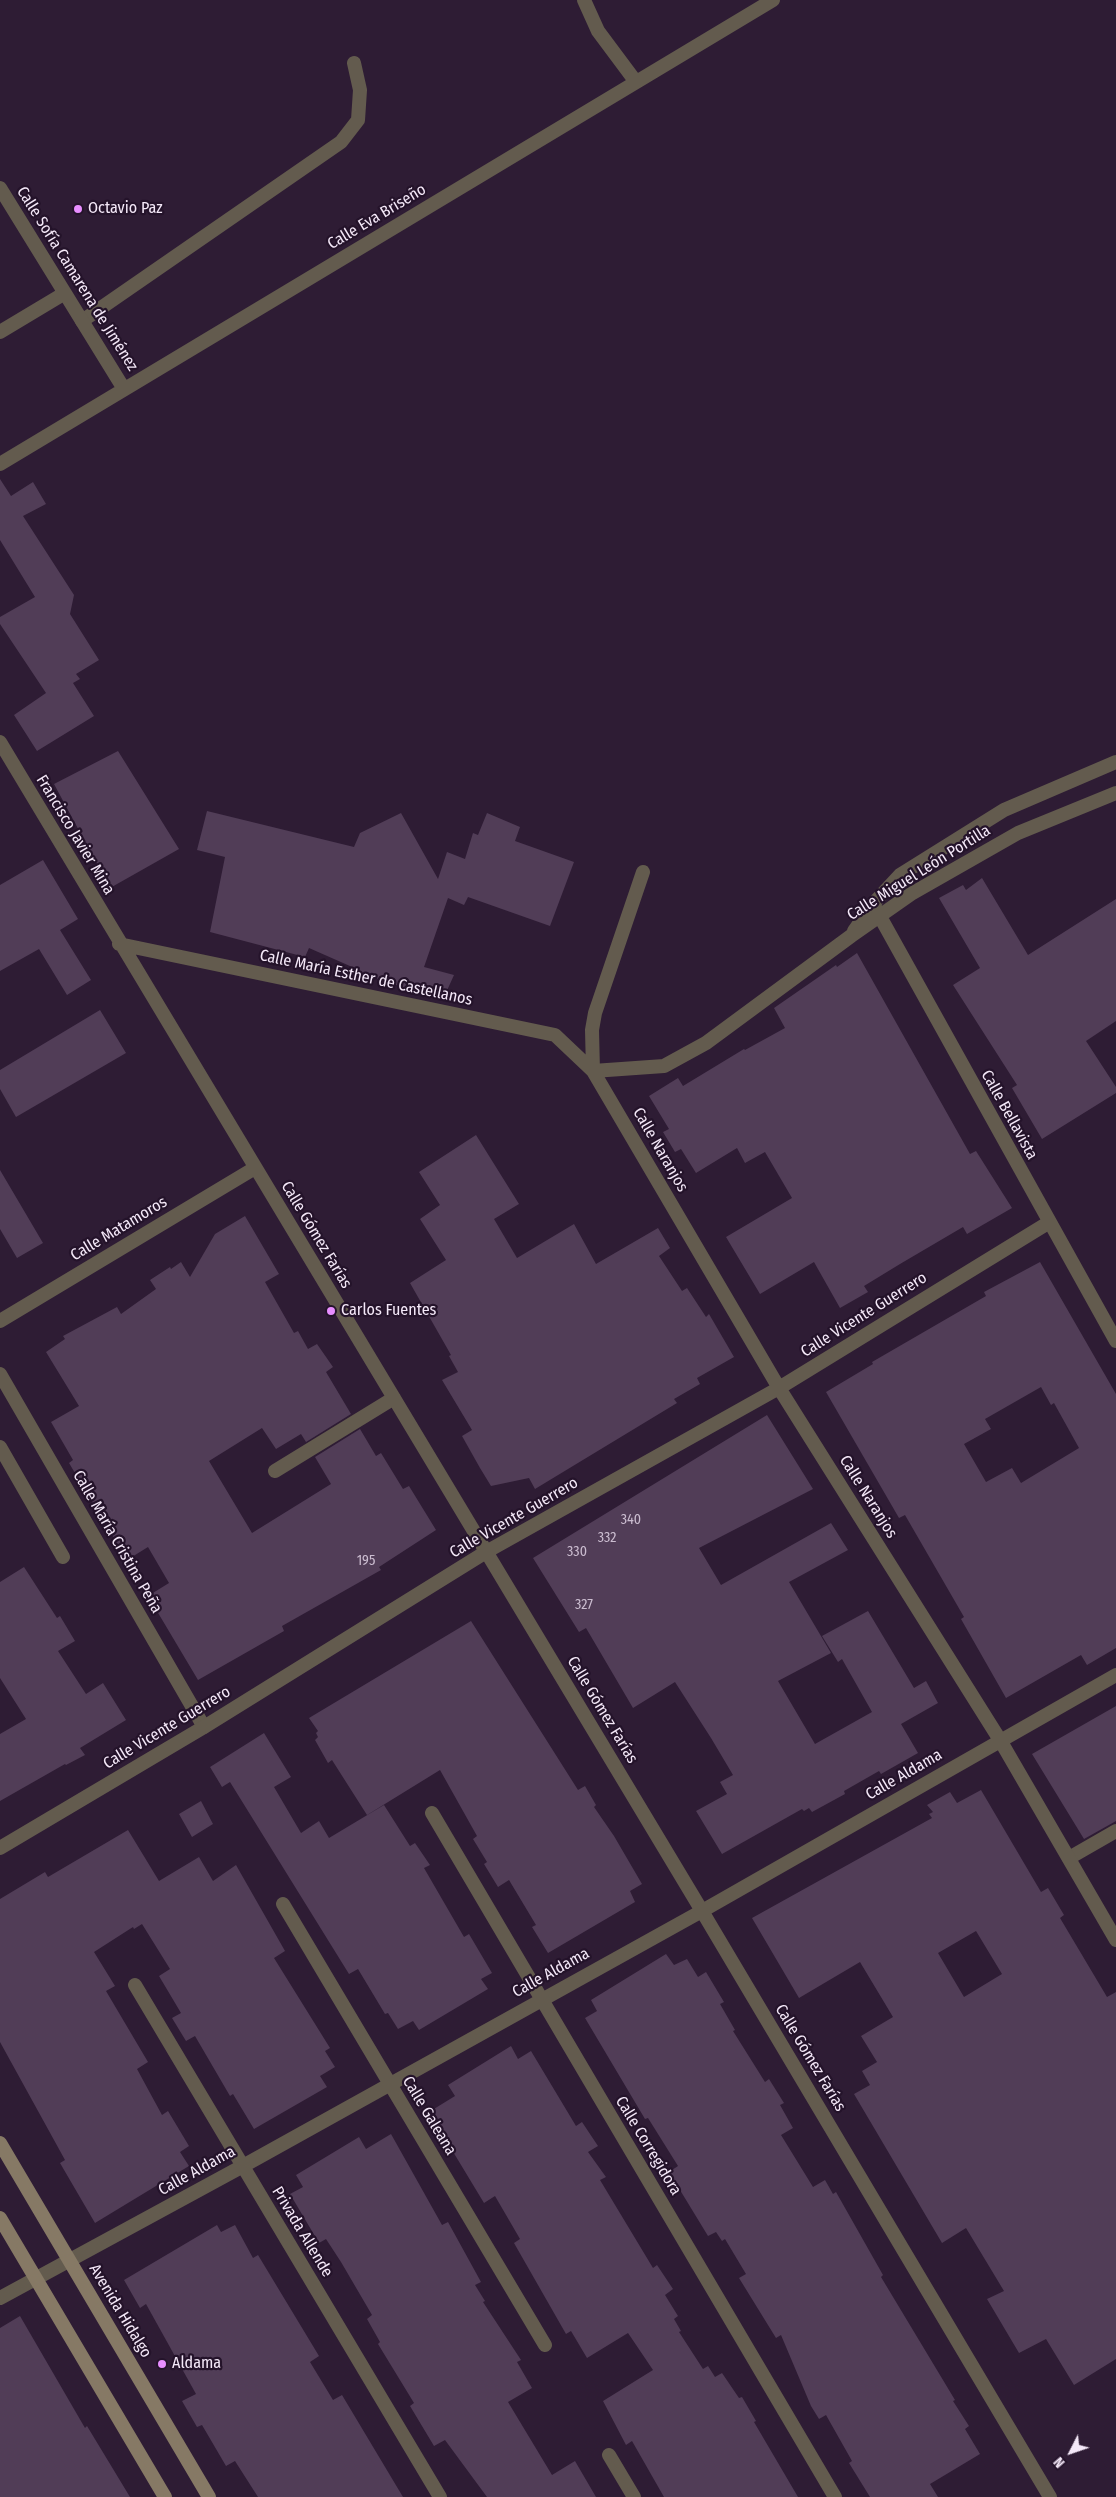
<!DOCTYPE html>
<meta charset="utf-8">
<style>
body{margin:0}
#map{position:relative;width:1116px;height:2497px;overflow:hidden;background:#2e1c34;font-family:"Fira Sans Condensed",sans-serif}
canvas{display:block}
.north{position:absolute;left:1046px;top:2427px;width:50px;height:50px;-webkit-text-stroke:4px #24132a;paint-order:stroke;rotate:229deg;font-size:14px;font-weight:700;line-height:20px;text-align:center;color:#f4e8f8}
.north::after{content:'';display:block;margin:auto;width:18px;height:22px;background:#f4e8f8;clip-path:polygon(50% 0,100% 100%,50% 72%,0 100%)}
</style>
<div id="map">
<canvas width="1116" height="2497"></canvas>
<div class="north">N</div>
</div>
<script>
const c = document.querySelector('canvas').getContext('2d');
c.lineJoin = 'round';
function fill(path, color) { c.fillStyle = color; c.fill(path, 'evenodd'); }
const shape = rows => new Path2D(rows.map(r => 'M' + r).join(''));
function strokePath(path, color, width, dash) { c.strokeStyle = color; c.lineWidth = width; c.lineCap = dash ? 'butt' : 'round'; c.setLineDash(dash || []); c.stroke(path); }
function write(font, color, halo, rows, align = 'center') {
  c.font = font + ' "Fira Sans Condensed",sans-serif'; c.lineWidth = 4.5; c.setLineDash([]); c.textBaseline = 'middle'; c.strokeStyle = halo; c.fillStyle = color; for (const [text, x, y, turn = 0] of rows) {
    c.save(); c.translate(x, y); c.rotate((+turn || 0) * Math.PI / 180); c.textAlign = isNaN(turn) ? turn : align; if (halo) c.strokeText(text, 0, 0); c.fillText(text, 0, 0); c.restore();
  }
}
fill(shape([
 [0,479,11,496,33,482,46,504,23,516,74,595,70,614,99,660,76,674,80,679,73,683,94,716,37,751,14,715,46,693,0,624,0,617,35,597,0,540],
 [118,751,179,849,110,888,54,784],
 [207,811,354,847,360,833,401,813,438,879,447,852,465,859,473,833,478,835,487,813,520,827,515,841,574,862,550,926,468,897,464,905,448,898,424,967,454,975,445,995,406,984,405,988,358,972,359,970,309,948,305,957,210,932,225,857,197,850],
 [43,860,78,919,60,930,91,980,67,995,39,949,0,971,0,885],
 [982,878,1028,955,1116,899,1116,1021,1086,1041,1116,1087,1116,1093,1042,1139,1012,1088,1017,1085,953,985,980,968,939,898,963,885,966,890],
 [857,953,970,1154,976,1151,1012,1208,967,1234,963,1227,900,1264,864,1286,868,1292,840,1308,814,1262,760,1294,726,1237,792,1198,765,1152,745,1163,737,1148,696,1173,681,1149,675,1152,663,1132,669,1129,649,1096,678,1078,683,1086,744,1049,745,1050,785,1028,774,1008,836,965,837,967],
 [100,1010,126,1053,16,1117,0,1089,0,1070],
 [476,1135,519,1204,494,1219,517,1258,574,1224,596,1264,658,1228,670,1248,659,1256,682,1291,687,1288,706,1317,709,1314,734,1357,697,1378,700,1384,674,1399,677,1403,535,1489,529,1478,491,1486,480,1468,462,1436,472,1430,442,1380,458,1372,449,1356,451,1355,410,1283,446,1260,420,1219,440,1205,419,1172],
 [0,1170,43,1243,17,1258,0,1229],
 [245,1216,279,1274,265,1282,294,1333,298,1331,308,1349,317,1344,333,1367,326,1372,351,1414,306,1442,301,1434,276,1449,262,1428,209,1461,252,1533,331,1484,315,1457,360,1429,376,1456,381,1453,403,1489,409,1486,436,1530,379,1567,381,1570,282,1626,284,1631,198,1680,148,1596,169,1583,148,1547,127,1560,69,1463,73,1460,51,1422,79,1406,46,1352,65,1339,63,1336,117,1307,121,1314,156,1289,150,1280,170,1267,171,1269,181,1262,190,1277,215,1234],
 [1040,1262,1116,1394,1116,1648,1087,1665,1081,1655,1006,1698,961,1619,964,1617,905,1515,899,1518,826,1392,873,1364,872,1362,986,1296,984,1292],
 [1041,1387,1051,1405,1054,1403,1079,1448,1021,1483,1012,1468,986,1482,964,1444,991,1429,985,1419],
 [767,1415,813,1489,699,1548,721,1585,831,1523,848,1550,789,1582,831,1653,778,1681,815,1744,872,1712,842,1659,838,1662,822,1636,868,1611,914,1688,926,1681,938,1703,901,1724,918,1753,881,1774,879,1771,844,1791,845,1794,812,1812,809,1808,804,1811,802,1809,722,1854,696,1811,727,1794,720,1782,733,1775,711,1738,675,1682,633,1708,586,1628,579,1632,533,1558],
 [24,1567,57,1618,60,1616,75,1641,58,1651,86,1694,103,1683,126,1720,80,1748,85,1755,66,1765,65,1764,0,1801,0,1734,26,1719,0,1678,0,1582],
 [471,1621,578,1790,585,1786,596,1805,594,1807,614,1836,642,1884,630,1891,635,1902,548,1953,532,1927,536,1925,509,1880,498,1887,484,1864,487,1862,473,1839,477,1836,440,1770,367,1815,332,1760,328,1763,315,1740,318,1737,316,1733,318,1731,309,1718],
 [1116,1706,1116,1821,1084,1839,1032,1754],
 [264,1733,291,1777,274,1787,301,1833,319,1821,329,1838,384,1805,410,1846,415,1843,430,1865,424,1868,464,1937,469,1934,492,1973,481,1979,488,1989,419,2030,413,2021,398,2029,388,2013,385,2014,358,1969,349,1974,230,1782,222,1787,210,1767],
 [981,1790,1041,1892,1048,1888,1064,1915,1060,1918,1107,1997,1116,1992,1116,2359,1074,2385,1046,2339,1019,2353,987,2299,1004,2291,966,2228,942,2243,854,2094,870,2085,862,2071,877,2062,861,2036,893,2017,860,1962,799,1998,752,1918,932,1818,929,1814,933,1812,927,1805,950,1792,957,1803],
 [976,1931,1002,1974,964,1997,938,1953],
 [201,1801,213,1824,192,1837,179,1814],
 [128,1830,159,1881,199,1857,213,1881,236,1865,285,1951,274,1958,330,2048,325,2051,335,2067,320,2076,327,2087,254,2129,233,2094,230,2096,195,2036,186,2041,172,2018,181,2013,159,1976,170,1969,142,1924,134,1929,133,1927,94,1952,115,1986,106,1991,148,2062,137,2069,162,2115,168,2111,189,2146,180,2152,189,2166,95,2223,60,2163,65,2160,0,2042,0,1899,45,1872,48,1877],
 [666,1954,674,1965,687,1959,698,1977,706,1972,724,2002,720,2004,735,2030,733,2031,765,2082,769,2079,784,2103,780,2105,793,2128,781,2135,813,2187,825,2180,833,2194,836,2192,883,2275,881,2277,955,2400,953,2401,969,2426,965,2429,980,2454,930,2484,938,2497,870,2497,849,2463,852,2461,826,2415,819,2419,811,2406,781,2335,776,2338,739,2278,746,2274,725,2239,722,2241,716,2232,708,2236,669,2172,678,2166,648,2118,645,2119,585,2018,597,2011,591,2000],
 [511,2046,518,2059,531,2051,576,2126,582,2122,598,2146,588,2152,606,2177,600,2180,653,2268,657,2265,673,2289,665,2295,678,2316,674,2319,681,2331,679,2332,703,2369,708,2366,715,2377,722,2373,739,2398,742,2397,756,2421,754,2422,798,2497,664,2497,632,2441,626,2445,603,2401,653,2370,628,2333,587,2358,571,2331,566,2334,514,2243,520,2239,495,2196,484,2203,429,2112,455,2096,448,2085],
 [391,2134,442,2225,448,2222,481,2282,475,2285,485,2301,483,2302,521,2360,517,2362,532,2388,508,2402,552,2475,575,2461,596,2497,487,2497,445,2440,434,2446,410,2406,414,2403,378,2344,380,2342,367,2319,372,2315,341,2262,326,2239,319,2243,290,2194,303,2187,296,2175,359,2137,366,2149],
 [217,2225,221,2232,235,2225,253,2258,258,2255,319,2356,310,2362,333,2400,342,2395,403,2497,258,2497,235,2461,226,2466,202,2425,197,2427,182,2401,196,2394,146,2304,140,2308,124,2280],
 [20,2316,85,2428,87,2426,130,2497,0,2497,0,2328]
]), '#513d57');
strokePath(shape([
 [82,321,341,142,358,120,360,90,354,63],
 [0,1447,63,1557],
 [1069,1858,1116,1831]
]), '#635b4e', 14);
strokePath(shape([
 [0,1374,204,1727]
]), '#635b4e', 14);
strokePath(shape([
 [584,0,598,31,636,82],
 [0,188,124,389],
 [0,332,65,293],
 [0,464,773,0],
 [0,742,702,1911,1050,2497],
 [873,904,1116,1341],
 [854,931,873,904,900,875,1004,810,1116,762],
 [119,944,555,1035,593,1071,779,1388,1000,1740,1116,1940],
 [593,1071,664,1066,706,1043,851,936,911,894,1018,833,1116,793],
 [593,1071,592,1030,595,1013,643,872],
 [0,1321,255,1168],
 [275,1471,394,1398],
 [432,1813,835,2497],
 [0,1848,204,1727,486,1552,779,1388,1048,1223],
 [283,1904,545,2345],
 [135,1985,440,2497],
 [0,2298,243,2166,702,1911,1116,1675],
 [609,2455,634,2497]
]), '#635b4e', 14);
strokePath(shape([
 [0,2143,209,2497],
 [0,2218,165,2497]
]), '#867965', 14);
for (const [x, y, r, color] of [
 [78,209,5,"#e88eff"],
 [331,1311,5,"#e88eff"],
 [162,2364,5,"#e88eff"]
]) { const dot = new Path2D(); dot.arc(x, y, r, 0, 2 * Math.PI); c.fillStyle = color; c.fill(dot); strokePath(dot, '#24132a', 2); }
write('14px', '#cbbdd0', null, [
 ["340",631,1520],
 ["332",607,1538],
 ["330",577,1552],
 ["195",366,1561],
 ["327",584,1605]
]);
write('16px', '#f4e8f8', '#24132a', [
 ["Octavio Paz",88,209],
 ["Carlos Fuentes",341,1311],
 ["Aldama",172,2364]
], 'left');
write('16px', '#f4e8f8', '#24132a', [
 ["Calle Eva Briseño",377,217,-31],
 ["Calle Sofía Camarena de Jiménez",77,279,58],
 ["Francisco Javier Mina",75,835,59],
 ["Calle Miguel León Portilla",919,873,-32],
 ["Calle María Esther de Castellanos",366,978,12],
 ["Calle Bellavista",1009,1115,61],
 ["Calle Naranjos",660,1150,60],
 ["Calle Matamoros",119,1229,-31],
 ["Calle Gómez Farías",316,1235,59],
 ["Calle Vicente Guerrero",864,1315,-32],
 ["Calle Naranjos",868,1497,58],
 ["Calle Vicente Guerrero",514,1518,-30],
 ["Calle María Cristina Peña",117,1542,60],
 ["Calle Gómez Farías",602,1710,59],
 ["Calle Vicente Guerrero",167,1728,-31],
 ["Calle Aldama",904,1775,-30],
 ["Calle Aldama",551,1973,-29],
 ["Calle Gómez Farías",810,2058,59],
 ["Calle Galeana",429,2116,59],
 ["Calle Corregidora",648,2146,59],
 ["Calle Aldama",197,2171,-29],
 ["Privada Allende",302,2232,59],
 ["Avenida Hidalgo",120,2311,59]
]);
</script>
